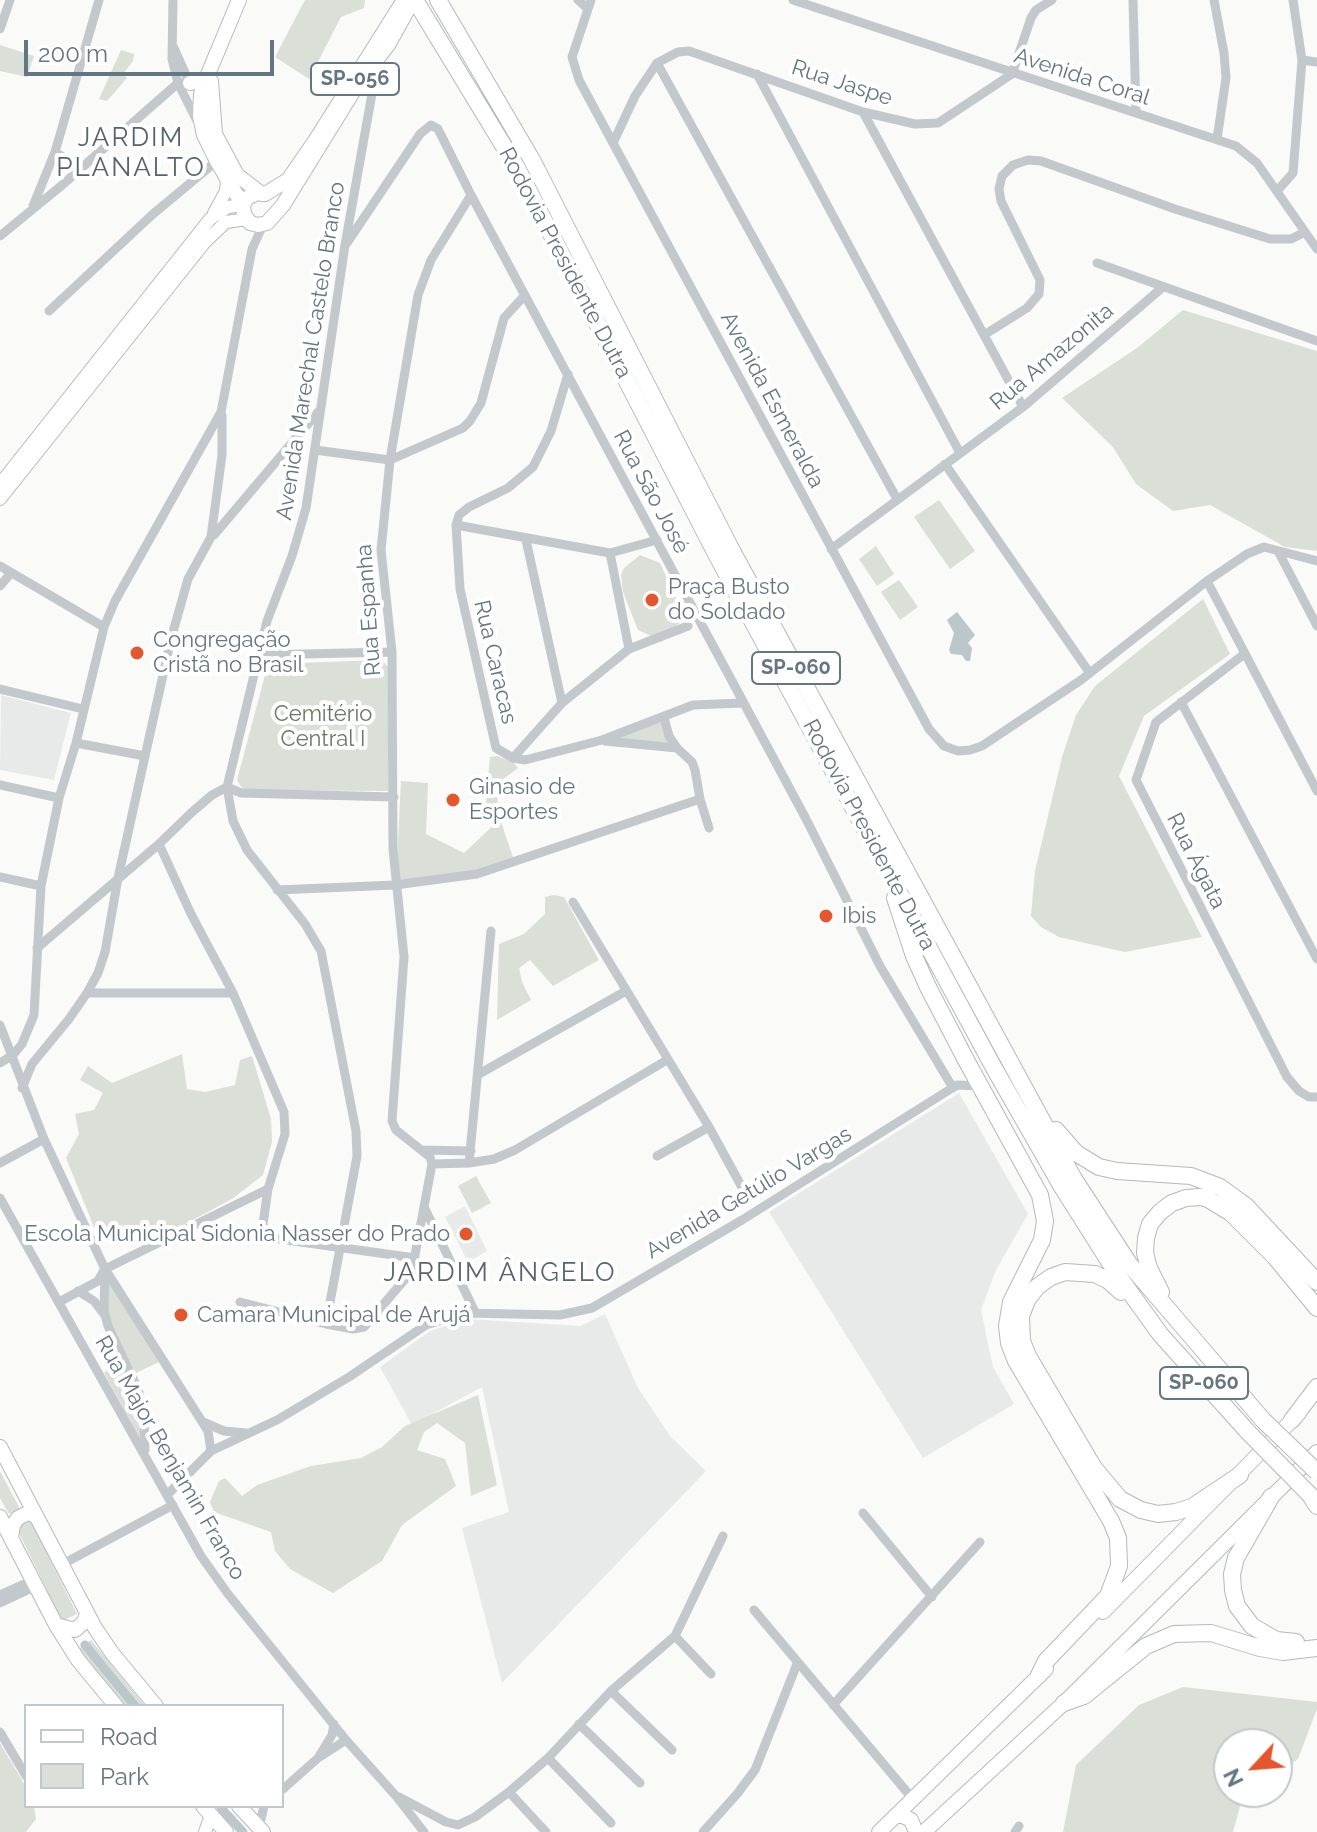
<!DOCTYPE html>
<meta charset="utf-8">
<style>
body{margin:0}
#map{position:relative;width:1317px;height:1832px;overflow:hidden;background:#fafaf8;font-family:Raleway,sans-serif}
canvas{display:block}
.legend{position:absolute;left:24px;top:1704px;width:260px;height:104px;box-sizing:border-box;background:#fff;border:2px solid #c1c8cd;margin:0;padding:10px 14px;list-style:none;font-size:24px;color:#657683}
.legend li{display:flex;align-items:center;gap:16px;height:40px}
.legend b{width:40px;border:2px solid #c1c8cd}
.north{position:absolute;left:1213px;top:1728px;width:80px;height:80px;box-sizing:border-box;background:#fff;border:2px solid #c1c8cd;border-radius:50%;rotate:244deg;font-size:22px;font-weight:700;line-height:32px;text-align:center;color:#657683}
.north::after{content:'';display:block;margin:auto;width:28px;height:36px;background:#e4572e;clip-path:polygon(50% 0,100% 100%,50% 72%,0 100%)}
.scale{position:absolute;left:24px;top:40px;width:250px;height:36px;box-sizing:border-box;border:4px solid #657683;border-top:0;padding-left:10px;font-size:24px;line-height:28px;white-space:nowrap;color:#657683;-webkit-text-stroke:6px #fff;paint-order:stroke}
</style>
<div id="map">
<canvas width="1317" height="1832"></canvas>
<ul class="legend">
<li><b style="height:10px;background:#fff"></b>Road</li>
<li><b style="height:22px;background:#dadfd7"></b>Park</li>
</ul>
<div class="north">N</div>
<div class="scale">200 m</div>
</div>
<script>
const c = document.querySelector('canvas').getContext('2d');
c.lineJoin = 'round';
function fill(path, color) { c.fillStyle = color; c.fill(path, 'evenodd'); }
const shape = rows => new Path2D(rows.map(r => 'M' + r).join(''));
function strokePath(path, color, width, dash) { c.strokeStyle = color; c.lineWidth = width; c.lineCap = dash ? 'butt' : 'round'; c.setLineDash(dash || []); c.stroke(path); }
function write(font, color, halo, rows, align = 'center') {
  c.font = font + ' Raleway,sans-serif'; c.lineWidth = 8; c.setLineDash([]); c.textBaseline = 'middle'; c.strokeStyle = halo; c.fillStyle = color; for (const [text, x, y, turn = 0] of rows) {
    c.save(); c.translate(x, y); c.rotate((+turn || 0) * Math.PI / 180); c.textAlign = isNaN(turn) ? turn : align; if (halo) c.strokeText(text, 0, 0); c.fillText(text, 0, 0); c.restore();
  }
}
fill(shape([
 [1,695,71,713,54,780,0,770],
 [959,1093,1028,1214,996,1270,981,1310,993,1367,1014,1404,923,1458,769,1212],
 [465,1206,487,1251,468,1262,445,1217],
 [605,1314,638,1388,670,1436,706,1471,502,1683,462,1528,509,1512,482,1387,412,1425,380,1367,430,1331,467,1319,581,1326]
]), '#e8e9e9');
fill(shape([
 [305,0,365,0,364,8,341,17,309,79,275,57],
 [0,45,34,56,27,77,0,71],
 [121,50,134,54,133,61,124,73,127,78,107,101,99,99],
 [1183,310,1317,351,1317,551,1285,547,1210,505,1173,511,1136,484,1113,447,1062,398,1137,348],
 [939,500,975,551,950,569,914,517],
 [876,546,894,574,877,586,859,559],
 [640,555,660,563,680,607,682,622,667,631,651,636,638,630,623,592,621,575,624,568],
 [899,580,918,607,900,620,881,592],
 [1203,599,1230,654,1144,716,1119,776,1202,937,1125,952,1059,937,1041,927,1031,916,1035,871,1062,757,1076,715,1095,686],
 [382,660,388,667,388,791,244,790,240,785,237,780,268,664],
 [661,722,669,743,615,739],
 [497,756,513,762,518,768,497,784,498,813,485,815,490,757],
 [401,781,428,783,426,834,464,853,500,819,514,860,474,873,398,886,397,863],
 [554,895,564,897,599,960,553,986,530,960,519,968,522,982,531,1000,497,1020,499,944,524,934,545,914,545,897],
 [182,1054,187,1089,205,1092,235,1085,240,1060,252,1056,271,1119,272,1142,263,1175,232,1199,168,1233,94,1227,66,1158,79,1134,75,1114,94,1110,103,1093,80,1080,88,1066,112,1083],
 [476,1176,491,1203,472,1213,458,1186],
 [107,1278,159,1362,136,1373,111,1324,107,1309],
 [122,1357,141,1408,141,1440,104,1373],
 [478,1395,497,1485,471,1496,465,1443,437,1423,424,1432,417,1450,445,1459,456,1486,402,1525,382,1561,333,1593,290,1569,275,1551,271,1532,214,1512,210,1502,219,1481,225,1478,242,1496,257,1485,311,1466,361,1458,382,1447,405,1426],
 [0,1471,20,1509,9,1514,0,1498],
 [30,1519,77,1614,62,1621,16,1527],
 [91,1640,145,1706,121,1706,77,1650],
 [1183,1687,1317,1702,1317,1709,1298,1759,1277,1774,1277,1744,1229,1744,1229,1792,1251,1792,1242,1799,1233,1832,1063,1832,1076,1765,1139,1705],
 [0,1743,26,1787,26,1806,34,1806,36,1819,26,1832,0,1832]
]), '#dadfd7');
fill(shape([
 [957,612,975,635,968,643,972,648,970,661,966,661,962,655,951,654,949,650,954,633,947,620]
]), '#bbc7cb');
strokePath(shape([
 [85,1645,135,1706],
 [221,1808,243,1832]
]), '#bbc7cb', 9);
const secondary = shape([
 [214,213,226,191,227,179],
 [0,484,210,219,228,207,243,205],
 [0,499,205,242,226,222,247,219],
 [205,1832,211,1815]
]);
const primary = shape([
 [239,0,206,79,201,94,200,116,204,135,217,161,236,194,244,203],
 [404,0,315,141,288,180,265,194,257,193,247,198,243,205,244,214,250,223,258,225,267,223,283,205,359,82,388,45,413,0],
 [211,81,215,134,237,175,262,194],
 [190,83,206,79],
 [0,1447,95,1628,112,1653,156,1706],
 [0,1517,56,1625,78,1660,116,1706],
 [11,1538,13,1525,18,1518,28,1513,36,1516],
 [1103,1612,1299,1413],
 [56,1625,75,1630,84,1622,87,1614],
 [203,1806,226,1832],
 [239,1806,263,1832],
 [895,1816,903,1816,911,1820,916,1832],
 [879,1832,1046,1669],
 [924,1832,1064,1703,1317,1452]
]);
const highway = shape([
 [415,0,517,168,716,554,994,1068,1062,1187,1117,1274,1160,1334,1248,1432],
 [438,0,532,160,730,547,1074,1179,1130,1265,1263,1420],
 [895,898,914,956,928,987,966,1060,1040,1195,1045,1221,1042,1240,1011,1302,1007,1326,1009,1343,1016,1361,1111,1521,1118,1538,1119,1566,1108,1596,1046,1661,1039,1675],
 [1056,1130,1076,1153,1099,1167,1117,1171,1191,1176,1220,1187,1246,1206,1317,1282],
 [1121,1292,1109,1281,1095,1274,1065,1272,1051,1277,1037,1287,1027,1300,1021,1316,1022,1341,1028,1356,1094,1468,1120,1499,1141,1510,1158,1514,1176,1512,1192,1507,1240,1475],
 [1161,1292,1149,1268,1145,1253,1146,1238,1150,1224,1160,1212,1172,1203,1186,1198,1201,1197,1208,1199,1231,1213,1275,1257,1317,1308],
 [1292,1420,1317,1387],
 [1310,1495,1317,1506],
 [1271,1497,1236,1558,1232,1574,1233,1590,1237,1606,1252,1626,1276,1640,1296,1642],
 [1064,1703,1084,1696,1146,1646,1174,1634,1211,1633,1260,1648,1283,1652,1317,1648]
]);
strokePath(secondary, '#b3babf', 14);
strokePath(primary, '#b5babe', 16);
strokePath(highway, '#b4b9bd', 18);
strokePath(shape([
 [173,0,172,59,178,83,197,121],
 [578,0,587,8],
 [591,0,572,57,579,80,929,729,944,746,958,751,970,750,982,746,1081,680,1207,581,1247,554,1264,547,1317,561],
 [793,0,1236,146,1257,163,1317,249],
 [1133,0,1136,113],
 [1214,0,1224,53,1226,78,1217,139],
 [0,29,10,0],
 [174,48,191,86],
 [1302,60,1317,62],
 [657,63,897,499],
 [757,74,960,453],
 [863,112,1023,407],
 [613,143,635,96,657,63,678,52,689,51,863,112,915,124,938,123,1012,74,1031,18,1036,10,1052,0],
 [55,152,81,168],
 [1277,191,1293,173,1302,60,1293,0],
 [33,206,55,152,99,0],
 [0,236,61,186,178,83,190,83],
 [347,243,420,134,431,125,438,129,471,195,805,817,880,966,953,1088],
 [1097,263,1317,341],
 [49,311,153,214,218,160],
 [984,335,1027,308,1039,294,1040,280,1001,201,999,189,1002,176,1013,165,1028,160,1041,161,1175,209,1270,239,1291,239,1305,232],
 [568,374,551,431,533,467,508,488,469,507,459,515,456,525,460,589,496,748,513,758,525,760,602,740,693,705,742,703],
 [315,450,390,460,463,428,470,421,481,403,504,318,525,295],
 [945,464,1089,672],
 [456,525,610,553,657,540],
 [214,535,318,412],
 [526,540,562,703],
 [831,549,1023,407,1163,287],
 [1278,551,1317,626],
 [610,553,629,649],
 [0,566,104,627],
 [1207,581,1317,791],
 [0,586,11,573],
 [260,655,392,652],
 [1243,655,1156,722,1136,780,1287,1077,1299,1091,1309,1097,1317,1097],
 [0,689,83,709],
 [1181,702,1317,959],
 [664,718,669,736,677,748],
 [605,741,677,748,692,762,695,770,700,799,709,828],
 [76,743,145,756],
 [513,758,562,703,629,649,688,626],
 [0,785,59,798],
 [227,787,241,793,394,797],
 [159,844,191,914,233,993,284,1112,285,1134,268,1189,263,1224,266,1234,272,1238,415,1258],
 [0,877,41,886],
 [277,890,395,885,477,874,700,799],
 [573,902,709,1127,744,1191],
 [37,948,159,844,191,813,212,795,227,787],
 [87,993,233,993],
 [0,1025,44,1139,105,1269,208,1431,211,1451],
 [0,1063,13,1055,22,1044,34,1015,41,886,59,798,76,743,104,627,115,601,221,412,252,249,263,225],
 [479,1074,626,991],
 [22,1088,32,1064,69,1019,87,993,98,973,105,952,118,878,171,639,188,579,211,537,222,455,222,415],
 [422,1150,471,1151],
 [657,1156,709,1127],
 [0,1163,44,1139],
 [469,1163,491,931],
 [432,1164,430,1157,396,1130,392,1121,404,957,393,849,392,652,381,550,390,460,418,295,431,260,471,195],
 [432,1164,469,1163,494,1159,515,1150,667,1060],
 [0,1198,201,1556,228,1594,346,1740,396,1796,424,1832],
 [425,1209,475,1312],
 [105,1269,104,1311,108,1326,138,1389,144,1418,145,1450],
 [105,1269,268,1189],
 [78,1291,94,1301,104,1314],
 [59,1302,98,1281,103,1272],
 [240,1302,326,1324,353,1329,364,1327,412,1271,432,1164],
 [326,1324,357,1156,356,1131,321,951,305,924,247,850,233,821,227,787,267,621,292,556,306,508,345,245,378,60],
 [203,1422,224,1431,246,1433],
 [167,1495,211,1451,277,1420,349,1377,426,1325,465,1313,560,1315,592,1308,742,1220,957,1085,980,1086],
 [863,1513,932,1597],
 [61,1565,173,1505],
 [0,1595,33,1580],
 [0,1603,36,1586],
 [754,1610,912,1798],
 [675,1636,711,1674],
 [611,1691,672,1750],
 [833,1705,980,1542],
 [334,1724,332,1735,318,1758,346,1740],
 [579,1724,640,1783],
 [0,1732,26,1776],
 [548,1758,611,1823],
 [282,1790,318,1758],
 [509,1792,546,1832],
 [399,1797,446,1822,458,1825,475,1817,509,1792,548,1758,611,1691,675,1636,723,1536],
 [259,1828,264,1806],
 [703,1832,737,1794,755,1770,797,1664],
 [1015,1832,1019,1826]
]), '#c3c8cc', 9);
strokePath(secondary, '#fff', 12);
strokePath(primary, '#fff', 14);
strokePath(highway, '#fff', 16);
const highwayBridge = shape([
 [1263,1420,1317,1472],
 [1248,1432,1310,1495]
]);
strokePath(highwayBridge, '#b4b9bd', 18, []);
strokePath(highwayBridge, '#fff', 16);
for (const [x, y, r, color] of [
 [652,600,8,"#e4572e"],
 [137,653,8,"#e4572e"],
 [453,800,8,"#e4572e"],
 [826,916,8,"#e4572e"],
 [466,1234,8,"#e4572e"],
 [181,1315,8,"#e4572e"]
]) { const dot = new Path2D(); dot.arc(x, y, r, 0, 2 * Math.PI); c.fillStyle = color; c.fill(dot); strokePath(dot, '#fff', 3); }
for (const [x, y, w] of [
 [355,79,88],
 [796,668,88],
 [1204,1383,88]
]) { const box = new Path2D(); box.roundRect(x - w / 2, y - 16, w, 32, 6); c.fillStyle = '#fff'; c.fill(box); strokePath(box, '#657683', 2); }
write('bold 20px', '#657683', null, [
 ["SP-056",355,79],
 ["SP-060",796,668],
 ["SP-060",1204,1383]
]);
write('22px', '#657683', '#fff', [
 ["Avenida Coral",1082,77,18],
 ["Rua Jaspe",842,83,18],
 ["Rodovia Presidente Dutra",565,263,62],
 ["Avenida Marechal Castelo Branco",311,351,-81],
 ["Rua Amazonita",1052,357,-40],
 ["Avenida Esmeralda",772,400,62],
 ["Rua São José",651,492,62],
 ["Rua Espanha",369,610,-94],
 ["Rua Caracas",495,662,77],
 ["Rodovia Presidente Dutra",869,835,62],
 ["Rua Ágata",1196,861,63],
 ["Avenida Getúlio Vargas",749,1193,-31],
 ["Rua Major Benjamin Franco",170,1458,60]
]);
write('22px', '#657683', '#fff', [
 ["Praça Busto",668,587],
 ["do Soldado",668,612],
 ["Congregação",153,640],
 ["Cristã no Brasil",153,665],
 ["Ginasio de",469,787],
 ["Esportes",469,812],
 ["Ibis",842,916],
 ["Escola Municipal Sidonia Nasser do Prado",450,1234,"right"],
 ["Camara Municipal de Arujá",197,1315]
], 'left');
write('22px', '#687a64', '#fff', [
 ["Cemitério",323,714],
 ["Central I",323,739]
]);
c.letterSpacing = '2px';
write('26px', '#57646e', '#fff', [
 ["JARDIM",131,138],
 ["PLANALTO",131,168],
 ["JARDIM ÂNGELO",500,1273]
]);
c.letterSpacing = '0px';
</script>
